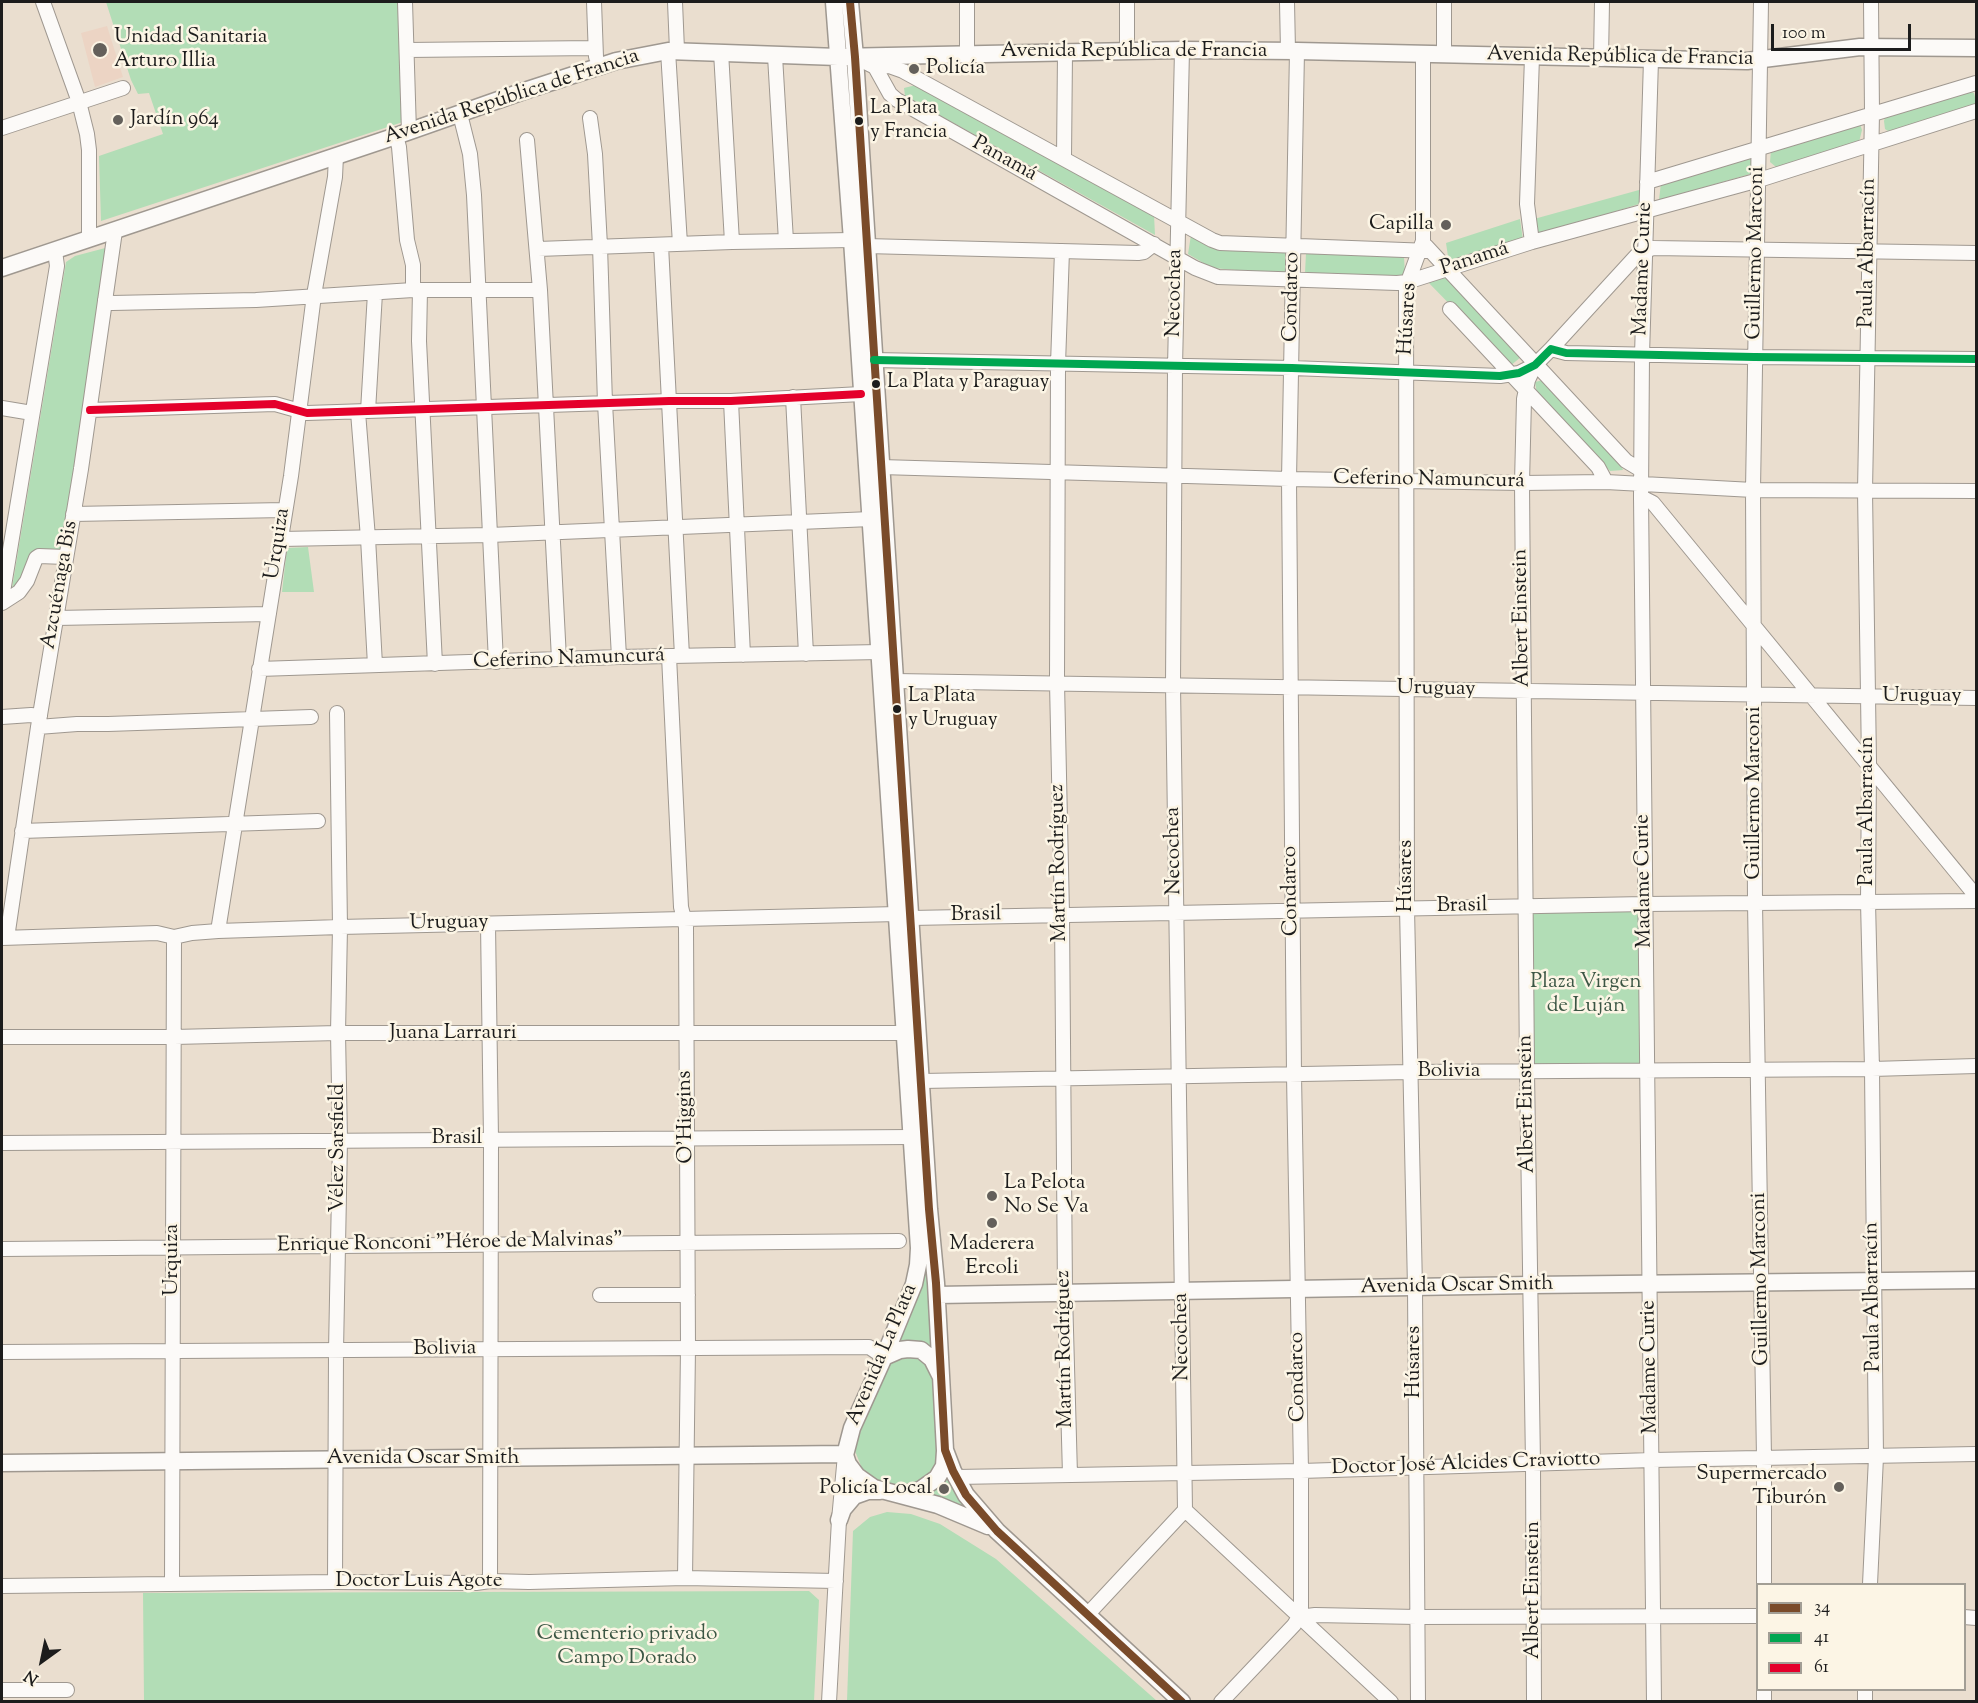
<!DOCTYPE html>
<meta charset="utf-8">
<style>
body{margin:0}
#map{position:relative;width:1978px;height:1703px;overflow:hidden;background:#eadecf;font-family:"Sorts Mill Goudy",serif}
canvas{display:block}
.frame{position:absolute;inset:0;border:3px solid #1c1c1c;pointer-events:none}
.legend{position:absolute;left:1756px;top:1583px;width:210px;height:108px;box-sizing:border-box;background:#fcf5e5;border:2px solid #a29e95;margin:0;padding:8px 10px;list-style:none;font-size:18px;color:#1c1c1c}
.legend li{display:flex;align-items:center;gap:12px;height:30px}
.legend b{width:30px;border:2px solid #a29e95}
.north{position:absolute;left:12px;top:1631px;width:60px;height:60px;-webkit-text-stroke:4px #fcf5e5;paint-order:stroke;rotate:213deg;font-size:16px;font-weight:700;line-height:24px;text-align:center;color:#1c1c1c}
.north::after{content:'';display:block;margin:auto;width:21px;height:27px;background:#1c1c1c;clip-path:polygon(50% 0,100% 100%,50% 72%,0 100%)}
.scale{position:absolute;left:1771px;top:24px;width:140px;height:27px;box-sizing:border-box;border:3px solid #1c1c1c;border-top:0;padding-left:8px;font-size:18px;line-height:21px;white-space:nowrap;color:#1c1c1c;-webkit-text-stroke:4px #fcf5e5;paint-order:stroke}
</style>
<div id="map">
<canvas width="1978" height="1703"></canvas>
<div class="frame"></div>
<ul class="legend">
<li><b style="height:8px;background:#7a4b2a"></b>34</li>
<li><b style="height:8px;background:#00a651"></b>41</li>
<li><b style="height:8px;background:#e4002b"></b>61</li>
</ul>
<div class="north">N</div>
<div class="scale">100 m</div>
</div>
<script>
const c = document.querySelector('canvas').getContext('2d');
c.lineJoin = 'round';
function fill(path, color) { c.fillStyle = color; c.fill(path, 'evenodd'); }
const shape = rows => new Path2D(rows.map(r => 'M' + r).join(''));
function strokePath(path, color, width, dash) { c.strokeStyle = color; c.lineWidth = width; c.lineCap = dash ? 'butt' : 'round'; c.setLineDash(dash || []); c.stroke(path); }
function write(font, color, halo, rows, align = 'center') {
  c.font = font + ' "Sorts Mill Goudy",serif'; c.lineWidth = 5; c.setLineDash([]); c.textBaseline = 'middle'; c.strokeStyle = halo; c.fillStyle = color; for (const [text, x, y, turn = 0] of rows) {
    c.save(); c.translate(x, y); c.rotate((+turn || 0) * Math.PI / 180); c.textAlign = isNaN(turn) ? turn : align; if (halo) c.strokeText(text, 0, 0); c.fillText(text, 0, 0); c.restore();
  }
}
fill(shape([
 [107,26,123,77,95,87,81,33]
]), '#ecd4c4');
fill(shape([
 [106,2,403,2,406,121,101,221,99,156,163,134,149,93,138,94,131,80],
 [916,85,1154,215,1155,235,905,96,904,88],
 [850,89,934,1355,893,1349,919,1285],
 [1968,91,1974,93,1976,101,1973,107,1891,133,1885,129,1884,121,1886,114],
 [1860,124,1862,130,1859,142,1776,167,1770,162,1771,150],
 [1752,156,1754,173,1659,200,1661,183],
 [1639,190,1639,204,1537,236,1534,219],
 [1520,219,1523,240,1449,263,1446,243],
 [1191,235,1285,251,1285,274,1212,268,1188,254],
 [109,247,61,553,40,550,17,590,12,588,66,262,75,256],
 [1306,253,1404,257,1405,274,1398,276,1305,273],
 [1442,277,1450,280,1521,357,1510,366,1426,280],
 [1543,380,1617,456,1623,470,1610,471,1537,394,1535,382],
 [308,547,314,592,282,592,287,548],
 [1645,904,1646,1070,1527,1072,1527,907],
 [902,1355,922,1358,935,1374,939,1458,935,1470,908,1488,885,1485,863,1471,855,1451,858,1438,887,1369,893,1361],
 [948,1475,973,1511,927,1494,942,1484],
 [887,1512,911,1514,940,1524,996,1559,1157,1701,847,1701,853,1531,870,1517],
 [809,1591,819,1600,814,1701,144,1701,143,1593]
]), '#b2ddb6');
const minor = shape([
 [43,2,79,102,87,134,89,150,89,239],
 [405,2,409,132],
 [594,2,596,57],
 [675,2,677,50],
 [1127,2,1127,51],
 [1287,2,1288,51],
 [1761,2,1753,490,1755,903,1764,1458,1764,1584],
 [407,50,595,48],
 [668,51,680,244],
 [721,52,732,242],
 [967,53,967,2],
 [1444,54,1444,2],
 [775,56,786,241],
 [855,57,875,67,890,94,897,100,1195,268,1218,277,1397,283,1407,282,1532,242,1759,180,1976,111],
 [1601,59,1602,2],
 [1651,60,1642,355,1641,497,1654,1702],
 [875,67,889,66,903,71,1212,240,1220,243,1430,251],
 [460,114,470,154,474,195,496,662],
 [590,118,595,154,600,246,605,403,619,657],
 [2,128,123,88],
 [396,136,399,147,407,240,413,265,413,290],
 [527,140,540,290,559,659],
 [1064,158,1065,53],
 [1647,182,1976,83],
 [1532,242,1527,204,1532,57],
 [661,245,682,656],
 [866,246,1138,253,1144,252,1154,244],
 [1426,246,1626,461,1641,470],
 [538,249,732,242,852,240],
 [1062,251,1058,364,1057,683,1062,914,1065,1294,1070,1475],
 [420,290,419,341,435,664],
 [105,300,112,303,256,300,413,290,540,290],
 [1450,309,1598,467,1606,482],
 [1551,349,1638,254,1653,248,1976,253],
 [874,360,1292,368,1500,376,1519,373,1535,365,1551,349,1566,353,1754,357,1976,359],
 [793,397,806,654],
 [731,401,743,655],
 [2,408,32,413],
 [90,410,275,404,307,413,669,401,731,401,861,394],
 [368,411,375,293],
 [358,412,368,538,375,665],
 [881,467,1289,479,1522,483,1606,482,1753,490,1976,491],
 [1641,497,1653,503,1976,896],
 [73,514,284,510],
 [281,539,490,535,871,519],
 [2,598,57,266,55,251],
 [2,603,19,592,27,581,36,558,39,556,65,557],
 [56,618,269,614],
 [669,656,681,907,686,927,688,1348,685,1578],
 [259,669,619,657,880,652],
 [895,681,1976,698],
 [2,717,31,715,40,716],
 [38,727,77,724,108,724,311,717],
 [22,831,318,821],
 [911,918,1645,904,1976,901],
 [488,924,491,1139,490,1581],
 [218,931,291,476,314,295,335,177,336,156],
 [2,938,157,933,174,937,192,933,218,931,340,927,898,914],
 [7,938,38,727,81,469,115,231],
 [2,1037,174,1037,338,1033,904,1033],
 [922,1081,1411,1072,1872,1069,1976,1066],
 [2,1143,912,1137],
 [2,1249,899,1241],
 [600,1295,688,1295],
 [2,1352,869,1347,884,1357],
 [956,1477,1301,1471,1652,1460,1976,1454],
 [1185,1510,1391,1702],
 [335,1582,336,1351,340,1140,338,1033,340,927,337,713],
 [172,1584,174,937],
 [1870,1584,1876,1457,1872,1069,1868,902,1869,763,1865,491,1872,113,1871,2],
 [2,1586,335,1582,476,1583,490,1581,529,1582,685,1578,836,1581],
 [1088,1614,1185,1510,1173,685,1175,367,1182,50],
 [1299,1617,1315,1615,1417,1617,1758,1616],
 [1964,1617,1976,1618],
 [2,1690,67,1690],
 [829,1702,839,1520,845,1455],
 [1221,1702,1294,1625,1299,1617,1301,1607,1301,1471,1294,1075,1289,479,1297,51],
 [1418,1702,1415,1288,1407,908,1406,287,1423,241,1423,54],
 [1534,1702,1533,1463,1527,1072,1522,483,1524,399,1528,380,1535,365],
 [1764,1702,1764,1690],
 [1865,1702,1865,1690]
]);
const major = shape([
 [834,2,852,240,919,1248,918,1265,914,1284,884,1357,852,1428,845,1455,848,1464,857,1476,874,1488,938,1505,988,1526],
 [850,2,855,57,929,1209,936,1283,945,1450,953,1471,966,1495,997,1531,1182,1702],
 [2,268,396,136,521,92,616,61,668,51,838,57,1182,50,1297,51,1747,61,1860,47,1976,48],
 [937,1295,1531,1285,1976,1280],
 [884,1357,900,1350,908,1349,921,1350,932,1359,940,1375],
 [2,1463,845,1454],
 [904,1494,920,1490,937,1478,944,1466,945,1451],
 [839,1520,843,1509,854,1496,868,1491,880,1491]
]);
strokePath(minor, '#9f9890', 16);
strokePath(major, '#9f9890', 19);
strokePath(minor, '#fcfaf8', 14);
strokePath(major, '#fcfaf8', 16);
strokePath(shape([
 [850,2,855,57,929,1209,936,1283,945,1450,953,1471,966,1495,997,1531,1182,1702]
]), '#7a4b2a', 8);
strokePath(shape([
 [874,360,1292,368,1500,376,1519,373,1535,365,1551,349,1566,353,1754,357,1976,359]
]), '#00a651', 8);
strokePath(shape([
 [90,410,275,404,307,413,669,401,731,401,861,394]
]), '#e4002b', 8);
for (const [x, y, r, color] of [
 [100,50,8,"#64605b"],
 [914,69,6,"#64605b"],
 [118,120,6,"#64605b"],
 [859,121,5,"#1c1c1c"],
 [1446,225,6,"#64605b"],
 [876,384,5,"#1c1c1c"],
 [897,709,5,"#1c1c1c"],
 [992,1196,6,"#64605b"],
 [992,1223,6,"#64605b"],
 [1839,1487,6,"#64605b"],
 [944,1489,6,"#64605b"]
]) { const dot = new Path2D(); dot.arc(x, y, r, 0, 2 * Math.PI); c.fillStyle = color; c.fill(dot); strokePath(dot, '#fcf5e5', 2); }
write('20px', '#1c1c1c', '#fcf5e5', [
 ["La Plata",870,110],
 ["y Francia",870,134],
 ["La Plata y Paraguay",887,384],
 ["La Plata",908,698],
 ["y Uruguay",908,722]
], 'left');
write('21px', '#1c1c1c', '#fcf5e5', [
 ["Unidad Sanitaria",114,38],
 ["Arturo Illia",114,62],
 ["Policía",926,69],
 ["Jardín 964",130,120],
 ["Capilla",1434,225,"right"],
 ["La Pelota",1004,1184],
 ["No Se Va",1004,1208],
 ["Maderera",992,1245,"center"],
 ["Ercoli",992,1269,"center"],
 ["Supermercado",1827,1475,"right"],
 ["Tiburón",1827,1499,"right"],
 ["Policía Local",932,1489,"right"]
], 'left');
write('21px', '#1c1c1c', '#fcf5e5', [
 ["Avenida República de Francia",1134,52],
 ["Avenida República de Francia",1620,58,1],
 ["Avenida República de Francia",512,98,-18],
 ["Panamá",1004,160,29],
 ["Guillermo Marconi",1757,253,-89],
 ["Paula Albarracín",1869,253,-89],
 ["Panamá",1475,260,-18],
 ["Madame Curie",1644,269,-88],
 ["Necochea",1176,293,-89],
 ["Condarco",1293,297,-89],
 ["Húsares",1409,319,-87],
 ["Ceferino Namuncurá",1429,481,1],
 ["Urquiza",279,544,-81],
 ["Azcuénaga Bis",61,585,-80],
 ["Albert Einstein",1523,618,-91],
 ["Ceferino Namuncurá",569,660,-2],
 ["Uruguay",1436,690,1],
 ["Uruguay",1922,697],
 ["Guillermo Marconi",1755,793,-90],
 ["Paula Albarracín",1868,811,-90],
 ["Necochea",1175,851,-91],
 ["Martín Rodríguez",1060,863,-91],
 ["Húsares",1407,876,-90],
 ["Madame Curie",1645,881,-91],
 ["Condarco",1292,891,-91],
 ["Brasil",1462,907,-1],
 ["Brasil",976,916,-1],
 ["Uruguay",449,924,-1],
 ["Juana Larrauri",453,1034],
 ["Bolivia",1449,1072],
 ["Albert Einstein",1528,1104,-91],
 ["O'Higgins",687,1117,-91],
 ["Brasil",457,1139],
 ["Vélez Sarsfield",339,1148,-90],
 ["Enrique Ronconi \"Héroe de Malvinas\"",450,1244,-1],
 ["Urquiza",173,1260,-90],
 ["Guillermo Marconi",1762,1279,-91],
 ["Avenida Oscar Smith",1457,1287,-1],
 ["Paula Albarracín",1874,1297,-91],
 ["Necochea",1183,1337,-91],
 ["Martín Rodríguez",1066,1349,-91],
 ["Bolivia",445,1350,-1],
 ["Avenida La Plata",883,1355,-67],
 ["Húsares",1415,1362,-90],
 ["Madame Curie",1651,1367,-91],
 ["Condarco",1299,1377,-91],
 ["Avenida Oscar Smith",423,1459],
 ["Doctor José Alcides Craviotto",1466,1465,-2],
 ["Doctor Luis Agote",419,1582],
 ["Albert Einstein",1534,1590,-90]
]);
write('21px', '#3b5644', '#fcf5e5', [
 ["Plaza Virgen",1586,983],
 ["de Luján",1586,1007],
 ["Cementerio privado",627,1635],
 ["Campo Dorado",627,1659]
]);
</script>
